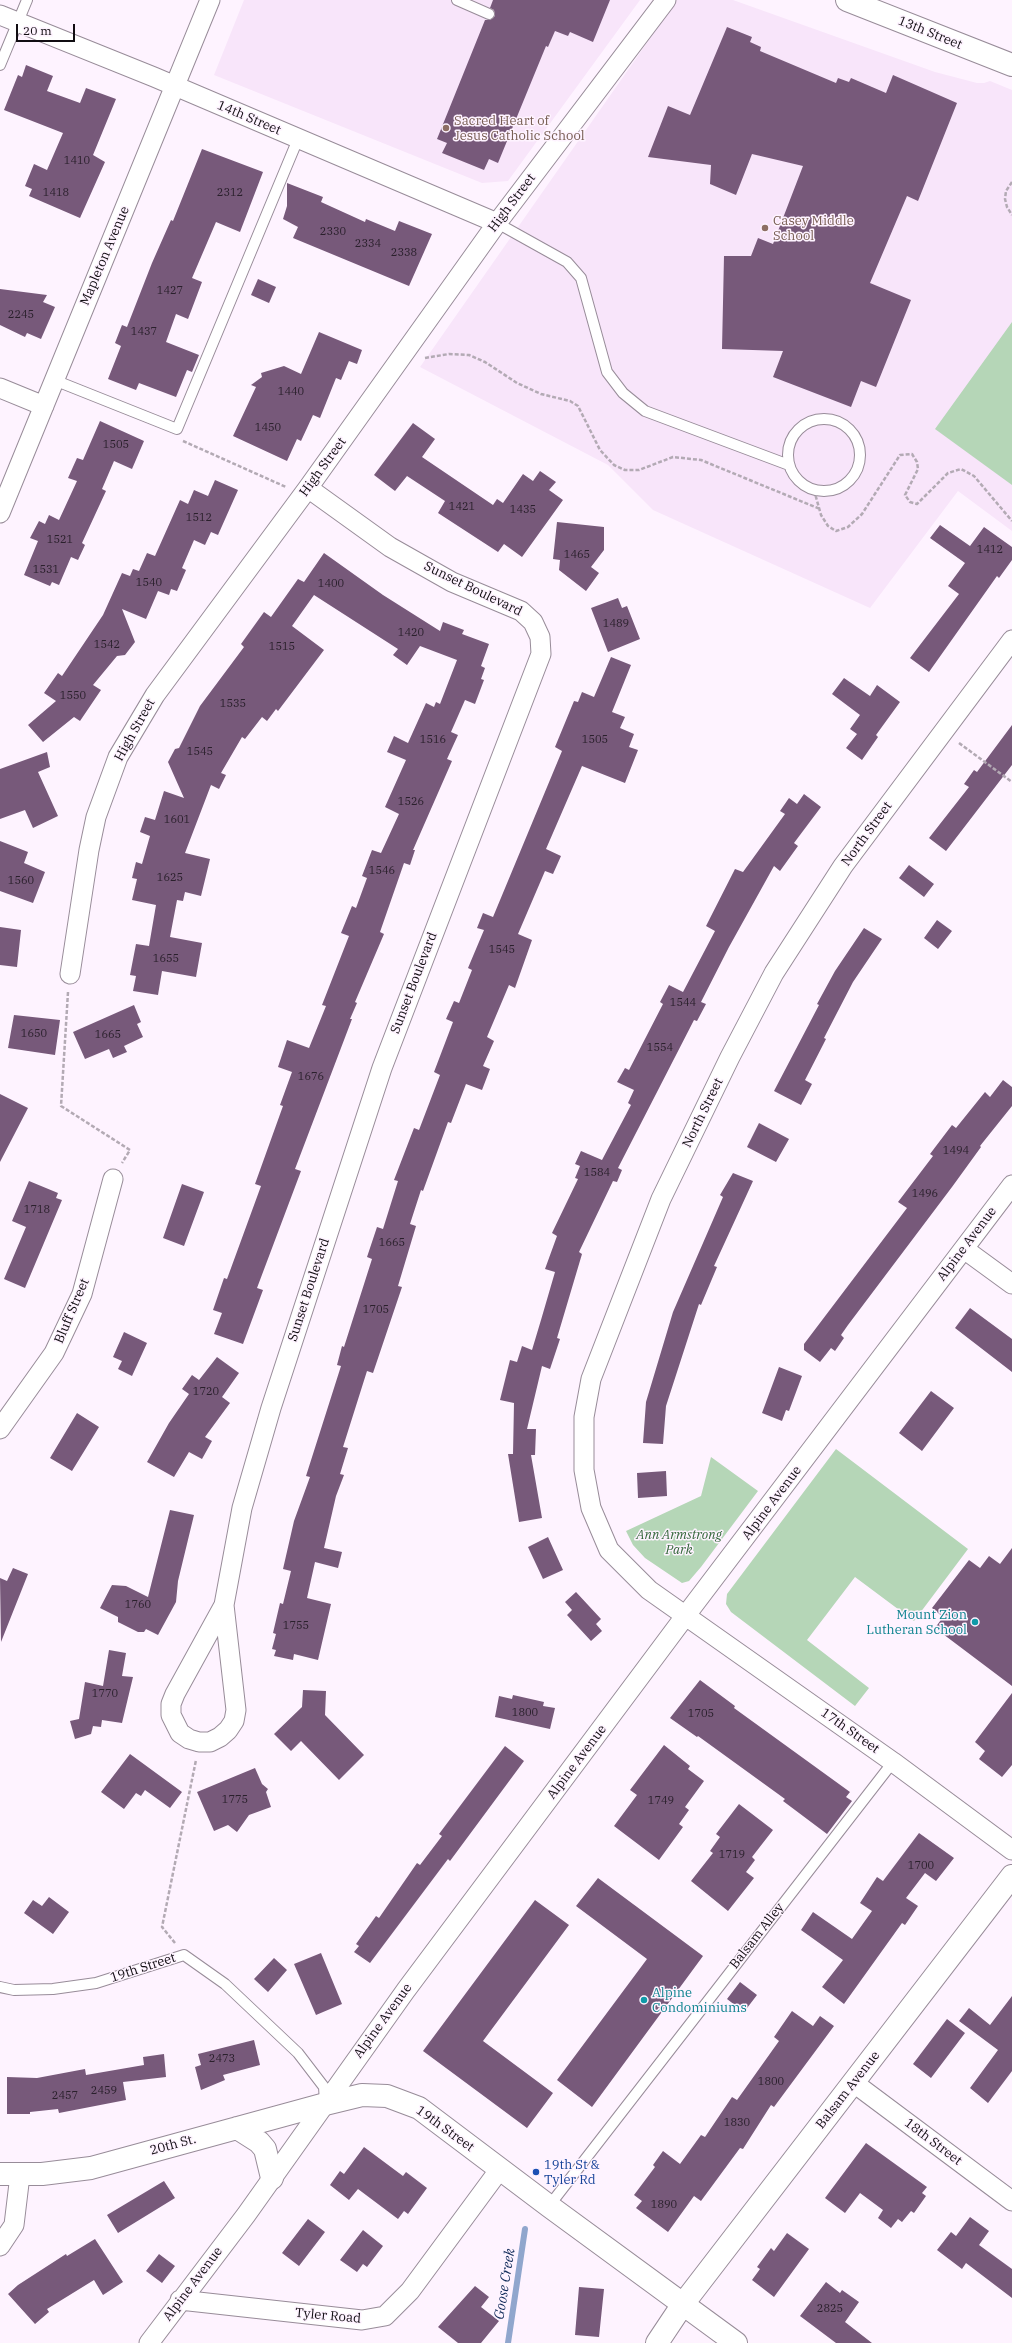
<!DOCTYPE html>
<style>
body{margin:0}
#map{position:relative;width:1012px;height:2343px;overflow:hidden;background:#fef3ff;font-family:"IBM Plex Serif",serif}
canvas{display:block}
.scale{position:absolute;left:16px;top:24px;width:59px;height:18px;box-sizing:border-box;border:2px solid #110d12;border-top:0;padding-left:5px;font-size:12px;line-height:14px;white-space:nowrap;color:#110d12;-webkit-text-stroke:3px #fef3ff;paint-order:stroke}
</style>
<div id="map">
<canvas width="1012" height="2343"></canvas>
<div class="scale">20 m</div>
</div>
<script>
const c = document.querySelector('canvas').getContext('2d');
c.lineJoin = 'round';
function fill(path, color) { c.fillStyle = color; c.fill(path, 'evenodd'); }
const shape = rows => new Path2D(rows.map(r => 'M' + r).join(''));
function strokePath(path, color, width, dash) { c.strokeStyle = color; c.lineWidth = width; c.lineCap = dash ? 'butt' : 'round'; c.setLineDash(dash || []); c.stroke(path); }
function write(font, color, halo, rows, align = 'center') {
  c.font = font + ' "IBM Plex Serif",serif'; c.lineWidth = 3; c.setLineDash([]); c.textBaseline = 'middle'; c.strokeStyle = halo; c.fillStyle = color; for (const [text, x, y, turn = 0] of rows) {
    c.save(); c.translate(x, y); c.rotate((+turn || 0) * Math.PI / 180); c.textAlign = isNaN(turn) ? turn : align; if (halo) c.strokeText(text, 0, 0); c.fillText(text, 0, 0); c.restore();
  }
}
fill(shape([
 [244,0,640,0,508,181,482,183,214,75],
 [677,0,733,0,935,72,977,83,984,83,990,81,1012,90,1012,531,958,491,870,608,653,510,608,465,420,367]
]), '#f8e5fa');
fill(shape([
 [1012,322,1012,485,935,429],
 [836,1449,968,1549,914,1621,855,1577,807,1640,869,1688,855,1706,731,1612,726,1604,727,1594],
 [711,1457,758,1491,701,1567,689,1581,682,1583,645,1558,633,1545,626,1531,701,1496]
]), '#b5d6b7');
strokePath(shape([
 [508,2343,525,2229]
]), '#90a6cd', 6);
fill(shape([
 [493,0,610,0,593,42,570,32,568,36,555,31,548,47,546,46,498,163,489,159,484,170,442,153,447,143,437,139,485,20,490,20,495,16,494,10,490,8],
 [727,27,752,37,750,42,761,47,760,51,836,83,838,78,849,82,851,78,886,93,893,75,957,103,918,201,907,196,870,283,911,300,876,387,861,381,851,407,773,377,783,351,722,349,724,256,751,256,758,238,773,244,803,166,752,154,736,195,710,184,711,165,648,157,668,106,690,115],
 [26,65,53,76,47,91,80,103,86,88,116,99,93,155,105,162,80,218,29,196,32,189,25,186,34,164,47,170,63,133,4,110,18,75,22,77],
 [202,149,263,172,240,232,216,222,192,278,202,282,188,319,176,314,166,342,199,355,192,372,187,370,176,397,139,383,136,390,108,379,121,346,115,343,122,325,127,327,152,263,171,220,173,221],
 [287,183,323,197,321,202,365,222,366,219,395,231,399,221,432,234,409,286,293,238,298,227,283,219,287,206],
 [258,279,276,287,269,303,251,295],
 [0,289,47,295,43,302,55,307,41,339,27,333,25,337,0,325],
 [319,332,362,350,357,364,349,361,341,380,336,378,320,418,313,415,301,441,297,439,287,461,233,436,256,387,251,385,262,377,261,373,284,366,301,374],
 [100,421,144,441,132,469,114,461,102,489,106,491,82,543,85,545,78,560,71,557,59,585,52,582,50,586,24,575,38,541,30,538,39,521,45,524,49,515,59,520,77,481,68,478,77,458,83,460],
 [413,423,435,439,422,457,493,505,497,499,503,503,523,474,533,481,540,471,556,482,549,490,563,500,522,557,504,544,498,552,438,513,445,501,407,476,395,491,374,475],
 [215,480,238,490,218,535,211,532,205,545,194,540,182,568,186,570,177,591,171,589,169,595,158,591,146,619,122,609,135,642,125,655,117,656,93,685,101,690,80,721,74,717,43,742,28,725,56,701,44,693,58,673,62,676,103,615,122,573,130,576,133,569,139,571,147,553,155,556,180,500,188,504,194,490,208,496],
 [557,522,604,527,604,550,591,567,599,573,586,591,559,570,560,560,553,559],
 [940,525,970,546,984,527,1012,547,1012,560,999,578,997,576,929,672,910,658,959,594,948,586,965,563,930,538],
 [324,553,383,595,440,631,443,622,464,630,462,634,489,644,481,666,485,668,481,679,484,680,475,704,465,700,451,732,458,735,447,759,452,761,413,850,415,850,410,865,404,863,380,932,384,934,355,1002,357,1003,350,1019,352,1019,295,1169,301,1171,257,1288,263,1290,243,1344,214,1334,222,1313,213,1310,224,1278,227,1279,261,1186,255,1184,283,1106,280,1105,292,1072,278,1067,287,1040,309,1048,326,1006,322,1005,349,936,341,933,352,906,356,908,367,878,362,876,372,850,381,853,399,814,385,807,406,760,387,752,394,736,408,743,426,703,434,707,436,702,440,704,457,660,420,646,407,665,393,655,398,649,314,595,292,626,324,650,278,711,276,709,267,721,262,717,245,739,242,737,221,773,226,775,219,789,211,785,185,853,210,859,201,896,185,892,183,901,177,900,170,937,202,943,196,977,162,971,158,995,133,991,136,976,130,975,136,944,149,946,156,905,132,900,137,879,132,878,136,862,142,864,150,836,140,832,145,817,155,820,164,791,184,798,168,762,175,749,179,748,200,706,244,647,241,644,264,612,271,617,298,579,304,582],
 [618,598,622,608,627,606,640,639,608,652,591,608],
 [611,657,631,665,612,712,625,717,620,728,634,734,629,747,638,750,625,783,582,766,546,849,561,856,553,874,545,871,518,934,532,940,515,988,509,985,487,1037,494,1041,483,1066,490,1069,482,1090,466,1084,451,1123,448,1122,423,1191,421,1190,410,1224,416,1226,398,1286,402,1287,373,1373,367,1371,343,1447,348,1448,340,1474,344,1475,336,1496,324,1548,342,1552,338,1568,315,1562,307,1598,331,1604,318,1660,294,1654,293,1660,274,1656,276,1650,272,1649,276,1634,273,1633,280,1603,283,1604,291,1571,283,1569,294,1521,310,1477,306,1476,341,1366,337,1365,342,1346,344,1347,372,1259,367,1257,377,1227,383,1229,398,1181,394,1180,414,1128,419,1130,440,1075,434,1072,453,1022,446,1019,454,1001,459,1003,472,970,468,968,484,930,477,928,483,913,493,917,562,751,555,747,574,701,578,702,582,692,594,697],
 [844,678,870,696,877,685,900,702,876,735,878,737,862,760,846,748,857,734,850,729,860,715,832,694],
 [1012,725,1012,765,946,851,929,838,969,787,964,784,974,770,977,772],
 [47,752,50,767,38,772,58,816,33,828,25,810,0,819,0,769],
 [804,794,821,807,794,843,798,846,780,871,774,866,729,947,701,1002,706,1004,697,1021,694,1020,618,1168,622,1170,617,1182,613,1181,579,1252,582,1254,557,1338,560,1339,550,1369,542,1366,527,1429,536,1429,535,1455,531,1455,542,1518,519,1522,508,1454,513,1454,514,1403,500,1400,510,1360,517,1362,522,1346,532,1350,541,1320,555,1272,545,1269,557,1236,552,1233,578,1179,575,1178,580,1166,575,1164,581,1151,602,1160,631,1105,628,1103,634,1090,617,1082,625,1068,629,1070,663,1004,660,1002,669,985,683,992,715,931,706,926,735,869,743,872,785,814,780,811,789,798,797,804],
 [0,841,28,852,24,863,45,872,33,903,0,891],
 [909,865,934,884,924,897,899,878],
 [937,920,952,931,938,949,924,938],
 [0,927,21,930,17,967,0,965],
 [864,928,882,939,853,982,824,1038,826,1039,805,1080,812,1084,801,1105,774,1091,819,1005,817,1004,835,971],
 [134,1005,141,1022,137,1024,143,1037,124,1046,127,1052,113,1058,109,1049,85,1059,73,1032],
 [14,1015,60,1020,55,1055,8,1048],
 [1003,1080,1012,1087,1012,1106,980,1146,981,1147,952,1187,848,1325,841,1335,844,1338,835,1351,831,1348,820,1362,804,1350,804,1344,907,1208,898,1202,933,1156,930,1154,952,1125,956,1128,985,1092,990,1097],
 [0,1094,28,1108,0,1162],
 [759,1123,789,1139,776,1162,747,1147],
 [733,1173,753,1181,714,1266,717,1267,701,1305,699,1304,666,1406,663,1444,643,1443,646,1402,673,1312,723,1197,720,1195],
 [29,1181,58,1193,56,1198,62,1200,25,1288,4,1279,26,1227,12,1221],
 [182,1184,204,1192,184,1246,163,1238],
 [970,1308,1012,1339,1012,1372,955,1328],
 [124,1332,147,1343,132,1376,118,1369,122,1361,113,1357],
 [217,1357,239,1373,222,1397,230,1403,205,1437,212,1441,202,1459,189,1452,174,1477,147,1462,169,1423,189,1394,182,1389,192,1375,199,1380],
 [779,1367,802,1376,789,1411,786,1410,782,1421,762,1413],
 [931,1391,954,1408,922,1451,899,1433],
 [77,1413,99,1427,72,1471,50,1458],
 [666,1471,667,1496,638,1498,637,1473],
 [170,1510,194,1515,178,1581,176,1602,158,1635,146,1629,144,1632,138,1632,118,1622,118,1617,100,1608,112,1585,126,1586,148,1597],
 [548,1537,563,1570,543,1579,528,1547],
 [1012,1548,1012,1686,935,1628,943,1617,932,1608,969,1560,980,1568,989,1556,1000,1564],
 [13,1568,28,1574,1,1642,0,1578,7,1581],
 [576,1592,601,1619,596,1624,602,1631,591,1641,567,1615,572,1610,565,1602],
 [109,1650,126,1653,122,1676,133,1677,122,1723,102,1720,101,1727,93,1726,91,1734,75,1739,70,1721,79,1719,85,1682,103,1686],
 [700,1680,735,1706,734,1708,850,1792,846,1797,852,1801,827,1834,783,1801,785,1799,698,1736,697,1737,670,1718],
 [303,1690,326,1691,325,1715,364,1755,339,1780,301,1741,291,1751,274,1734,302,1707],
 [1012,1693,1012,1765,1002,1777,979,1759,985,1751,975,1742],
 [513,1695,544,1702,543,1706,555,1708,550,1729,495,1717,499,1696,512,1699],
 [664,1745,690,1766,688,1769,704,1781,685,1807,689,1810,679,1824,683,1827,659,1860,614,1826,637,1795,630,1790],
 [505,1746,524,1761,450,1861,448,1859,370,1963,354,1952,359,1946,356,1944,376,1916,379,1918,417,1863,420,1865,442,1836,439,1834],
 [130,1754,182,1792,170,1808,145,1790,141,1796,136,1793,124,1809,101,1792],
 [255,1768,262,1784,268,1789,266,1792,271,1807,249,1815,237,1832,228,1825,214,1831,197,1792],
 [739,1804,773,1830,752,1857,755,1860,746,1872,754,1878,728,1911,691,1881,713,1853,710,1851,720,1837,716,1834],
 [919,1833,954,1858,936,1881,925,1873,906,1898,918,1906,905,1925,902,1923,844,2004,822,1987,843,1960,801,1930,813,1912,852,1939,872,1911,860,1903,877,1877,883,1881],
 [598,1878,703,1956,592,2107,557,2080,647,1959,576,1906],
 [49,1897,69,1912,53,1934,24,1913,33,1900,42,1906],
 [535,1900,569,1925,483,2041,553,2093,527,2128,423,2051],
 [321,1953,342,2004,316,2015,294,1964],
 [274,1958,287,1970,268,1992,254,1979],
 [740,1982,757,1995,744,2012,727,1999],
 [1012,1996,1012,2071,988,2103,970,2088,998,2050,959,2021,969,2008,990,2025],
 [792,2011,813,2026,820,2016,834,2026,774,2107,771,2105,743,2149,740,2148,701,2201,694,2196,668,2232,636,2208,642,2201,634,2195,655,2167,653,2165,663,2151,680,2164,701,2135,705,2137,732,2097,737,2100,779,2041,774,2037],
 [947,2019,965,2033,931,2078,913,2064],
 [254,2040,260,2065,223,2075,225,2080,201,2090,195,2067,201,2065,198,2054],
 [164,2054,166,2077,123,2082,126,2100,59,2113,58,2109,30,2112,30,2114,7,2114,7,2077,37,2078,85,2069,86,2075,144,2065,143,2057],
 [866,2143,927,2187,922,2193,926,2196,914,2213,911,2211,902,2222,898,2219,891,2228,878,2218,883,2210,860,2193,845,2213,825,2198],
 [364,2147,403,2176,406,2172,427,2188,408,2214,404,2211,398,2219,358,2189,349,2200,330,2185,340,2171,344,2174],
 [164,2181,175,2198,118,2233,107,2215],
 [970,2217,989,2231,979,2245,1012,2269,1012,2298,966,2263,962,2269,937,2250,951,2232,956,2236],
 [308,2219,325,2232,299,2266,282,2253],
 [363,2230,383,2246,367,2267,363,2264,357,2272,340,2260],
 [787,2233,809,2249,774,2297,752,2280,760,2269,757,2267,771,2248,774,2251],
 [95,2239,123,2282,103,2295,94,2280,47,2309,49,2312,35,2324,8,2294,18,2285,66,2254,67,2256],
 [159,2254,175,2266,162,2283,146,2271],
 [826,2282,840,2293,842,2290,859,2302,845,2322,872,2343,836,2343,800,2316],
 [475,2286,489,2297,481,2307,499,2321,481,2343,458,2343,438,2327],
 [579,2287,604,2289,599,2337,575,2335]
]), '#77597a');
const service = shape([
 [457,0,489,14],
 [0,65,27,0],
 [497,223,567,262,581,278,607,372,623,393,645,411,789,465],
 [54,380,177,429,298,139],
 '788 455a36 36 0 1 1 72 0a36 36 0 1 1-72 0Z',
 [0,1987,14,1990,53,1989,96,1983,184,1955,225,1984,298,2053,324,2087,325,2102],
 [549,2206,893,1762]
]);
const minor = shape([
 [0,15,154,77,497,223],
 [0,388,44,406],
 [0,513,210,0],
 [1012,640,843,866,774,973,730,1057,661,1199,591,1379,584,1417,584,1470,591,1508,609,1550,649,1590,893,1762,1012,1850],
 [70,974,89,850,96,817,118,757,155,695,308,488,497,223,666,0],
 [964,1249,1012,1284],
 [0,1429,54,1353,82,1294,113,1179],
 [224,1605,242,1508,271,1408,382,1068,541,654,540,637,533,622,521,611,452,582,390,547,308,488],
 [224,1605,236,1710,234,1721,228,1730,220,1737,210,1742,199,1742,189,1739,180,1733,171,1715,171,1704,175,1694,224,1605],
 [854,2083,1012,2201],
 [0,2246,14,2225,20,2175],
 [180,2300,362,2320,385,2316,410,2291,500,2169],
 [149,2343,246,2215,406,1990,686,1615,1012,1185]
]);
const tertiary = shape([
 [847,0,1012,65],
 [237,2128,259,2142,265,2149,272,2178],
 [0,2174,42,2174,91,2168,325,2104,362,2095,387,2096,419,2108,549,2206,736,2343],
 [657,2343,683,2304,1012,1876]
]);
strokePath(service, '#988c99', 12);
strokePath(minor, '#988c99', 21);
strokePath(tertiary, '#988c99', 24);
strokePath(shape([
 [1012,182,1006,191,1005,199,1007,207,1012,215],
 [425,358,449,354,469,355,485,362,517,383,541,394,570,401,578,406,600,450,614,465,625,470,639,470,673,457,701,460,820,509],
 [183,441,286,487],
 [814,490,821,515,828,526,836,531,848,527,862,514,900,455,912,454,917,462,918,469,905,495,910,502,917,504,948,473,961,469,974,476,1012,521],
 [959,743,1012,782],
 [68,992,61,1106,130,1150,122,1163],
 [175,1943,162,1927,196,1760]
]), '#b3aab4', 2.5, [4, 2]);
strokePath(service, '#fff', 10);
strokePath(minor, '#fff', 19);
strokePath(tertiary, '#fff', 22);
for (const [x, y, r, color] of [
 [446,128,4,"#8d6e63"],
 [765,228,4,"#8d6e63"],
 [975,1622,4,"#0f9aa8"],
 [644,2000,4,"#0f9aa8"],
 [536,2172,4,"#1a4fb4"]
]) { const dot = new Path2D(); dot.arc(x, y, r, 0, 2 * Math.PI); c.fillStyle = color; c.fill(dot); strokePath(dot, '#fef3ff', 1.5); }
write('11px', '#2a202c', null, [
 ["1410",77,161],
 ["1418",56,193],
 ["2312",230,193],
 ["2330",333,232],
 ["2334",368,244],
 ["2338",404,253],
 ["1427",170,291],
 ["2245",21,315],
 ["1437",144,332],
 ["1440",291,392],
 ["1450",268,428],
 ["1505",116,445],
 ["1421",462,507],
 ["1435",523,510],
 ["1512",199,518],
 ["1521",60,540],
 ["1412",990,550],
 ["1465",577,555],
 ["1531",46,570],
 ["1540",149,583],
 ["1400",331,584],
 ["1489",616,624],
 ["1420",411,633],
 ["1542",107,645],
 ["1515",282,647],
 ["1550",73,696],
 ["1535",233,704],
 ["1516",433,740],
 ["1505",595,740],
 ["1545",200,752],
 ["1526",411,802],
 ["1601",177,820],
 ["1546",382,871],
 ["1625",170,878],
 ["1560",21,881],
 ["1545",502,950],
 ["1655",166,959],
 ["1544",683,1003],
 ["1650",34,1034],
 ["1665",108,1035],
 ["1554",660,1048],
 ["1676",311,1077],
 ["1494",956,1151],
 ["1584",597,1173],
 ["1496",925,1194],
 ["1718",37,1210],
 ["1665",392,1243],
 ["1705",376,1310],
 ["1720",206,1392],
 ["1760",138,1605],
 ["1755",296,1626],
 ["1770",105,1694],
 ["1800",525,1713],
 ["1705",701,1714],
 ["1775",235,1800],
 ["1749",661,1801],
 ["1719",732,1855],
 ["1700",921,1866],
 ["2473",222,2059],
 ["1800",771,2082],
 ["2459",104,2091],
 ["2457",65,2096],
 ["1830",737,2123],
 ["1890",664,2205],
 ["2825",830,2309]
]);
write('13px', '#110d12', '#fef3ff', [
 ["13th Street",930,33,22],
 ["14th Street",249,118,23],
 ["High Street",512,203,-53],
 ["Mapleton Avenue",105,256,-67],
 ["High Street",323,467,-54],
 ["Sunset Boulevard",473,589,26],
 ["High Street",135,730,-61],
 ["North Street",867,834,-54],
 ["Sunset Boulevard",414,983,-69],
 ["North Street",703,1113,-64],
 ["Alpine Avenue",967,1244,-53],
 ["Sunset Boulevard",309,1290,-72],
 ["Bluff Street",72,1311,-67],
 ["Alpine Avenue",772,1503,-53],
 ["17th Street",850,1731,35],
 ["Alpine Avenue",577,1762,-53],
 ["Balsam Alley",757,1936,-52],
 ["19th Street",143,1968,-18],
 ["Alpine Avenue",383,2021,-54],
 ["Balsam Avenue",848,2090,-52],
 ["19th Street",445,2129,36],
 ["18th Street",933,2142,37],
 ["20th St.",173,2145,-15],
 ["Alpine Avenue",193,2284,-53],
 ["Tyler Road",328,2316,5]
]);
write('13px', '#785e54', '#fef3ff', [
 ["Sacred Heart of",454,121],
 ["Jesus Catholic School",454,136],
 ["Casey Middle",773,221],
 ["School",773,236]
], 'left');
write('italic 13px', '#316538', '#fef3ff', [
 ["Ann Armstrong",679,1535],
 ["Park",679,1550]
]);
write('13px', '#0d838f', '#fef3ff', [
 ["Mount Zion",967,1615],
 ["Lutheran School",967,1630],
 ["Alpine",652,1993,"left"],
 ["Condominiums",652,2008,"left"]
], 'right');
write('13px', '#164399', '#fef3ff', [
 ["19th St &",544,2165],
 ["Tyler Rd",544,2180]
], 'left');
write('italic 14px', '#112b5a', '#fef3ff', [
 ["Goose Creek",505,2284,-81]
]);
</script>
